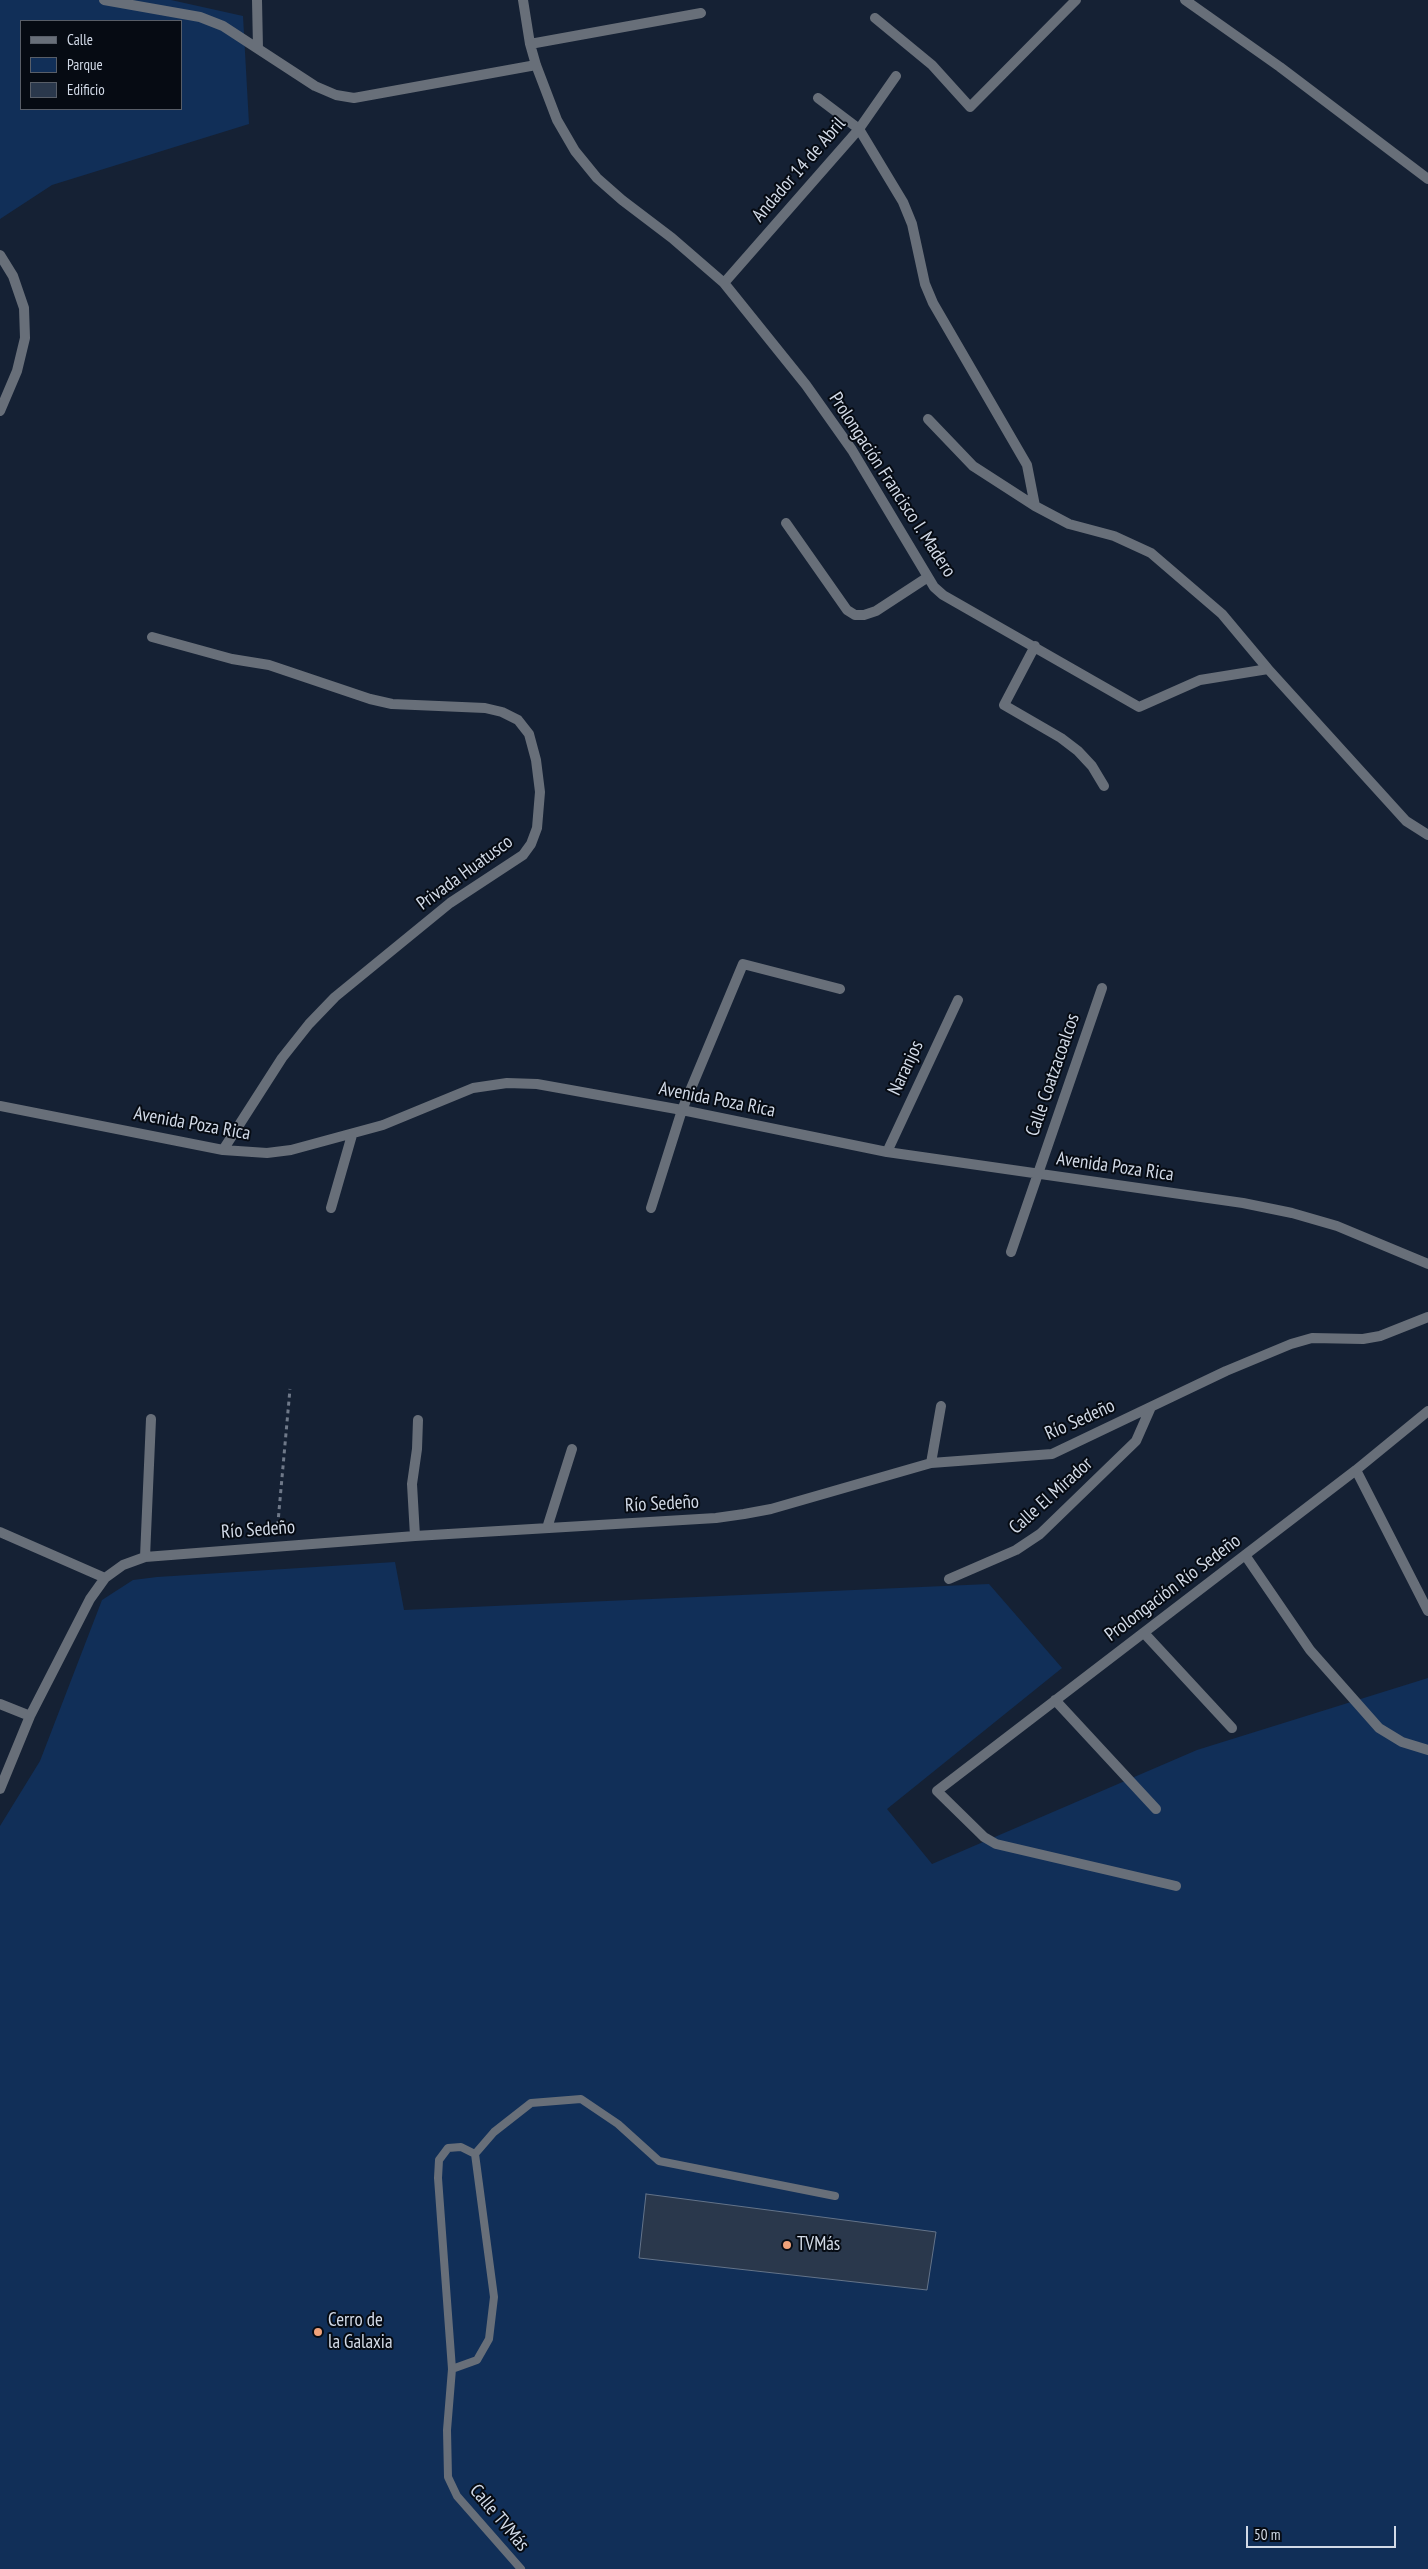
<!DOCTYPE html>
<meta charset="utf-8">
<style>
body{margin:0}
#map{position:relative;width:1428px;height:2569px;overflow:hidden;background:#152134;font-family:"PT Sans Narrow",sans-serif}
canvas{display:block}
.legend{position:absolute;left:20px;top:20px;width:162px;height:90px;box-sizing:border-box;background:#060b13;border:1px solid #585e68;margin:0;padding:6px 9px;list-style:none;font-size:15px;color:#d2dae7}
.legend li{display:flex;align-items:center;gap:10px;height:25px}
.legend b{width:25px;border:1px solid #585e68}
.scale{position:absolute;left:1246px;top:2526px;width:150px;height:22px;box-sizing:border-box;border:2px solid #d2dae7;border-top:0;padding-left:6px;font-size:15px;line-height:18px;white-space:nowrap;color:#d2dae7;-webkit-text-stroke:4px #060b13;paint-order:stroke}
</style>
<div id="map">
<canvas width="1428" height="2569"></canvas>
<ul class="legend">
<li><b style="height:6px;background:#686f79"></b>Calle</li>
<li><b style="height:14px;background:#112f58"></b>Parque</li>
<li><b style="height:14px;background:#2a384c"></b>Edificio</li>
</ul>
<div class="scale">50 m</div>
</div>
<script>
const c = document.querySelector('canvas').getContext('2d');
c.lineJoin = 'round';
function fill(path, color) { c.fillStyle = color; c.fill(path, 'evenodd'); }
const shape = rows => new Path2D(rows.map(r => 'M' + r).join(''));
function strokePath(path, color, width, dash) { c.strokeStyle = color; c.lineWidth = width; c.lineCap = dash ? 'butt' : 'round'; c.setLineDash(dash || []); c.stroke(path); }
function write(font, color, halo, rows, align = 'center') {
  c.font = font + ' "PT Sans Narrow",sans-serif'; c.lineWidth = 4; c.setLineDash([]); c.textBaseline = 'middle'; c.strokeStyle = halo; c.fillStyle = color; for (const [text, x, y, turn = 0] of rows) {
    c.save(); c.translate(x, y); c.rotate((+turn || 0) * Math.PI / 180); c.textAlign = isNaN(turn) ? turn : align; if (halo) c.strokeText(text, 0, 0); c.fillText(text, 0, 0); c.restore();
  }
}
fill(shape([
 [0,0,171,0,243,16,249,124,52,185,0,219],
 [21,21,181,21,181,109,21,109],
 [395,1562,404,1610,989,1584,1062,1668,887,1809,932,1864,1197,1750,1428,1678,1428,2569,0,2569,0,1826,40,1761,102,1600,133,1580,157,1577]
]), '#112f58');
const building = shape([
 [646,2194,936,2232,927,2290,639,2258,646,2194]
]);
fill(building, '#2a384c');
strokePath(building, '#637389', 1);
strokePath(shape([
 [277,1533,290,1389]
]), '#6f7989', 3, [4, 4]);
strokePath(shape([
 [475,2154,494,2132,531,2103,581,2099,618,2124,659,2161,835,2196],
 [452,2369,477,2360,489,2339,494,2297,475,2154,461,2147,448,2148,439,2160,438,2178,452,2369,447,2430,448,2477,457,2496,521,2569]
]), '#686f79', 8);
strokePath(shape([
 [104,0,200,17,223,26,315,86,336,95,354,98,536,65],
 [257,0,258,48],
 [523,0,530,44,536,65,557,120,575,151,597,178,622,200,672,238,724,283,806,385,852,450,934,587,943,595,1139,707,1200,680,1268,669],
 [1185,0,1280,67,1428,179],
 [875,18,932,65,970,107,1076,0],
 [530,44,701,13],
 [818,98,859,129,903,202,912,224,925,284,933,303,1027,465,1035,506],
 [0,255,13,276,24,308,25,338,17,371,0,411],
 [724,283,859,129,896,76],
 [928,419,973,466,1035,506,1069,524,1114,536,1151,553,1222,614,1268,669,1406,821,1428,835],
 [786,523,847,610,855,615,864,615,876,611,928,577],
 [152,637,232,659,269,665,370,699,392,704,485,708,502,712,518,720,529,734,536,760,540,792,537,828,531,844,523,855,450,903,335,997,309,1024,282,1058,223,1150],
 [1035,646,1004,705,1061,738,1078,751,1092,766,1104,786],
 [0,1106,223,1150,267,1153,291,1150,383,1125,473,1088,507,1083,537,1084,682,1110,887,1152,1243,1203,1292,1213,1337,1226,1428,1264],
 [887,1152,958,1000],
 [331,1208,352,1135],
 [651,1208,682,1110,743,964,840,989],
 [1011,1252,1102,988],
 [931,1463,941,1406],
 [1356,1470,1428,1611],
 [547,1528,572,1449],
 [0,1532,105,1578],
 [415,1536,412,1484,417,1449,418,1420],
 [1245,1555,1310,1650,1379,1728,1402,1742,1428,1750],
 [145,1557,151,1419],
 [949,1579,1016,1550,1040,1534,1136,1441,1151,1407],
 [1144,1633,1232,1728],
 [1055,1700,1156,1809],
 [0,1704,30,1716],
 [0,1789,30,1716,90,1599,105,1578,123,1565,145,1557,415,1536,716,1518,744,1514,771,1509,931,1463,1052,1454,1226,1371,1291,1344,1312,1338,1363,1339,1380,1336,1428,1317],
 [1176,1886,996,1844,984,1837,937,1791,1356,1470,1428,1411]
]), '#686f79', 10);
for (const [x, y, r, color] of [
 [787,2245,5,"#f0a27a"],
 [318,2332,5,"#f0a27a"]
]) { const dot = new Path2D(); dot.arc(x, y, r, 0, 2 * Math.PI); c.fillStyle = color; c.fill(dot); strokePath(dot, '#060b13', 2); }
write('19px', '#d2dae7', '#060b13', [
 ["Andador 14 de Abril",799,170,-49],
 ["Prolongación Francisco I. Madero",892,485,57],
 ["Privada Huatusco",465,873,-36],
 ["Naranjos",906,1068,-65],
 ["Calle Coatzacoalcos",1053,1075,-71],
 ["Avenida Poza Rica",717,1100,11],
 ["Avenida Poza Rica",192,1124,10],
 ["Avenida Poza Rica",1115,1167,8],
 ["Río Sedeño",1080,1420,-24],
 ["Calle El Mirador",1051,1496,-42],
 ["Río Sedeño",662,1504,-3],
 ["Río Sedeño",258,1530,-4],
 ["Prolongación Río Sedeño",1173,1588,-37],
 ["Calle TVMás",499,2518,50]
]);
write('19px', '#d2dae7', '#060b13', [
 ["TVMás",797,2245],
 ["Cerro de",328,2321],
 ["la Galaxia",328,2343]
], 'left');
</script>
